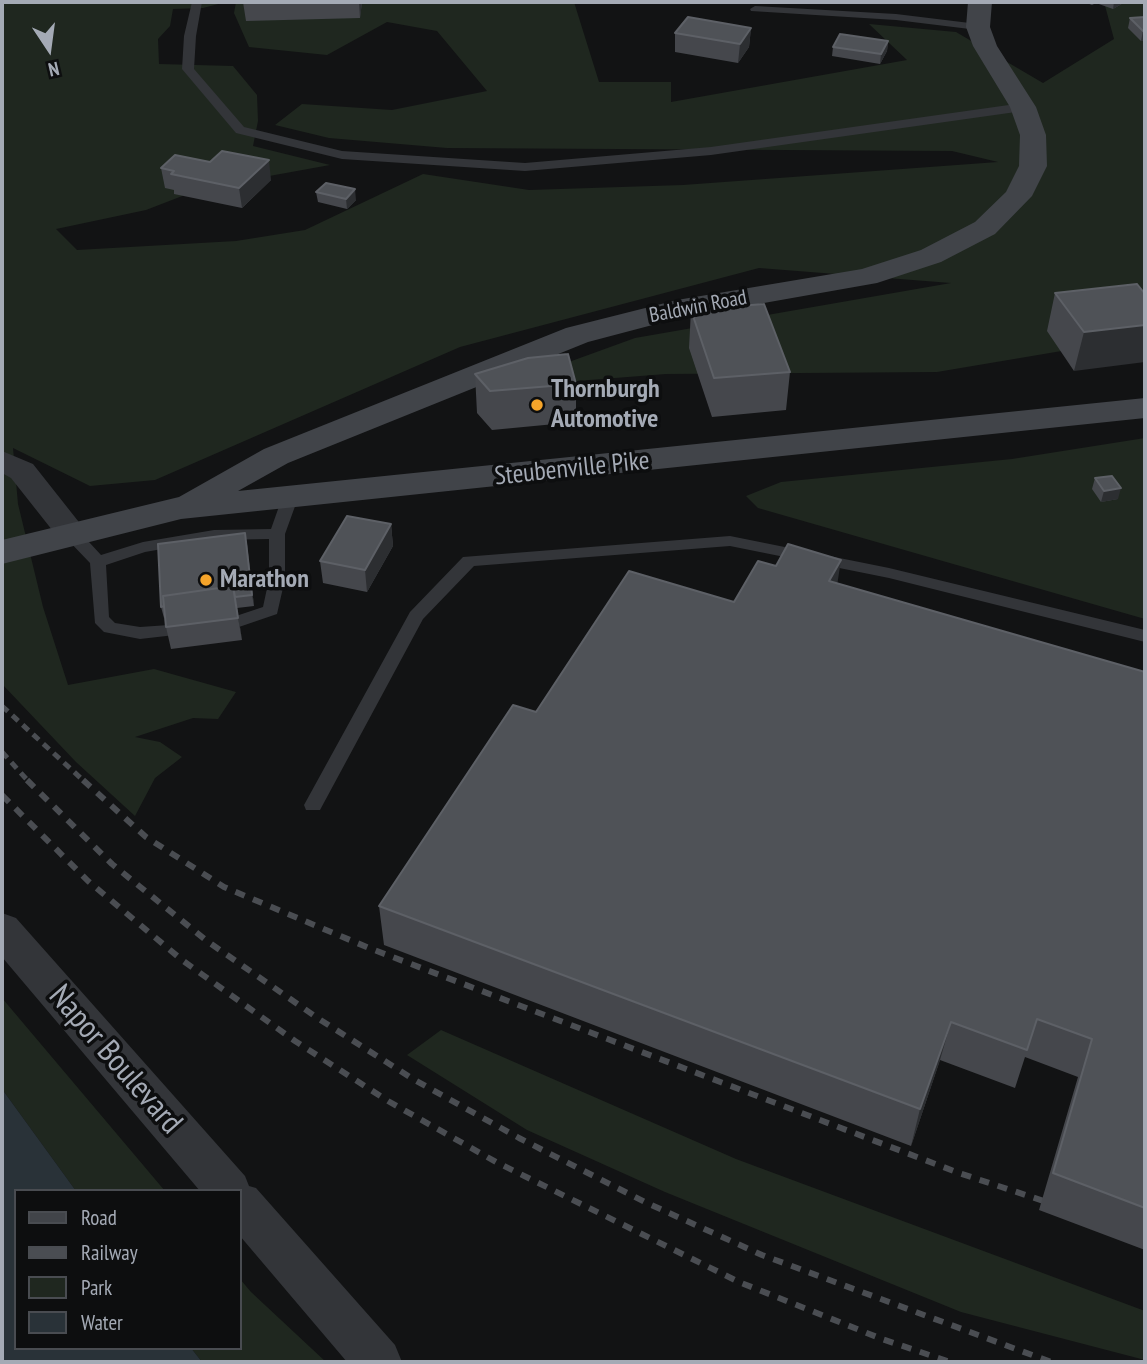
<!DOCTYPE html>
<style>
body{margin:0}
#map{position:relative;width:1147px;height:1364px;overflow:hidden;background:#121314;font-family:"PT Sans Narrow",sans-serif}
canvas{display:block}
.frame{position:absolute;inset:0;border:4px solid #a4aab5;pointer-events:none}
.legend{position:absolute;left:14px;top:1189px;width:228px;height:161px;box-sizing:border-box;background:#0d0e0f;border:2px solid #494c51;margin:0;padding:9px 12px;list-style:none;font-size:21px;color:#a4aab5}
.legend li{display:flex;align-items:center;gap:14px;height:35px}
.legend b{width:35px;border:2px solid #494c51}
.north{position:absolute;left:14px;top:14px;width:70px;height:70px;-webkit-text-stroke:5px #0d0e0f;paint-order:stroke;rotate:167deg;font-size:19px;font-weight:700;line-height:28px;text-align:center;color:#a4aab5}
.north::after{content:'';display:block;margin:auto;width:24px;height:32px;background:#a4aab5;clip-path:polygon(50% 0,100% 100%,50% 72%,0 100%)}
</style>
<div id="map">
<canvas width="1147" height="1364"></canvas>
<div class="frame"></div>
<ul class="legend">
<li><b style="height:9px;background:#414449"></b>Road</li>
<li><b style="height:9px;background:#4a4d52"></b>Railway</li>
<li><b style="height:19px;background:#1f271f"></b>Park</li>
<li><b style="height:19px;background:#293238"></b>Water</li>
</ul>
<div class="north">N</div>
</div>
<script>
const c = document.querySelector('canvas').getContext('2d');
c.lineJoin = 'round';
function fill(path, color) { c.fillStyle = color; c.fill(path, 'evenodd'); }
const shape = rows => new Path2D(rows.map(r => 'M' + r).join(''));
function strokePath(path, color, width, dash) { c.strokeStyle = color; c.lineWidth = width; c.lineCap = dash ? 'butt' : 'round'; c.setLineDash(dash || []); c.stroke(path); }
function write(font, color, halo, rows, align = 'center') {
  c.font = font + ' "PT Sans Narrow",sans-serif'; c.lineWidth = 7; c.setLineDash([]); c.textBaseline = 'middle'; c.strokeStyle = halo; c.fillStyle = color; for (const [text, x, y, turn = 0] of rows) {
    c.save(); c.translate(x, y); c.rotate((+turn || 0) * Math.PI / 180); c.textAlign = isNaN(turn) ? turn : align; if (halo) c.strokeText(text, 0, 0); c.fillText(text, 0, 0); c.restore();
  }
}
fill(shape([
 [2,2,226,2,203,8,173,9,170,26,158,39,159,64,233,66,257,95,258,121,253,146,330,165,203,188,146,210,56,229,77,250,236,241,305,230,423,174,529,190,683,185,998,162,952,151,447,148,329,138,275,125,302,104,392,110,487,91,437,31,387,22,327,55,249,47,234,13,236,2,574,2,599,82,671,82,671,102,907,60,869,24,956,32,1043,83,1114,39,1104,2,1145,2,1145,342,1115,342,937,372,666,374,500,387,635,338,951,283,759,268,460,347,155,480,90,486,13,448,18,504,43,607,68,685,154,669,236,692,218,719,193,718,135,737,160,742,182,757,155,778,135,816,76,762,2,684],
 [1145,438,1145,619,758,508,746,496,781,482,1012,459],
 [2,998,165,1191,76,1191,2,1089],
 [441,1030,736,1159,1145,1311,1145,1360,961,1312,665,1192,527,1130,407,1055],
 [240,1279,251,1292,326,1362,202,1362,191,1348,240,1348]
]), '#1f271f');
fill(shape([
 [2,1089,76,1191,16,1191,16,1348,191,1348,202,1362,2,1362]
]), '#293238');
fill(shape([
 [192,2,202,2,196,36,194,69,244,127,342,151,525,163,711,147,1023,103,1029,107,1023,111,711,155,525,171,342,159,236,133,182,69,184,36,192,2],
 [755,6,896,14,978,24,983,27,978,30,896,20,751,11,750,9,755,6],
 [290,493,298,498,285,534,285,579,277,614,239,627,231,621,233,617,263,607,269,579,269,539,214,540,145,552,106,565,109,617,115,623,140,627,169,625,177,631,175,635,140,639,104,632,95,623,90,563,65,537,63,533,65,529,77,529,101,555,143,542,214,530,271,529,282,498,290,493],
 [730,536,889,568,1145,630,1145,642,889,578,730,546,474,566,423,619,320,810,306,810,304,805,410,612,463,557,730,536]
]), '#333539');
fill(shape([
 [2,451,33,464,82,526,87,533,82,540,71,543,60,540,11,478,2,473,2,451],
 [2,913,16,918,245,1176,249,1186,256,1188,395,1345,402,1362,347,1362,240,1236,240,1191,200,1191,2,957,2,913]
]), '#333539');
fill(shape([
 [968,2,992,2,990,27,997,46,1036,107,1046,135,1047,166,1032,196,995,234,941,262,877,283,679,318,588,342,288,463,238,491,1145,398,1145,418,181,519,2,564,2,540,179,497,264,449,566,328,677,300,862,269,921,250,975,222,1006,192,1019,166,1020,135,1010,107,973,46,966,27,968,2]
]), '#414449');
strokePath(shape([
 [2,706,85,782],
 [2,752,29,782]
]), '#4a4d52', 5, [8, 6]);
strokePath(shape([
 [27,780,112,864,207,941,319,1019,413,1079,519,1138,647,1203,762,1255,1051,1362],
 [83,780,146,837,224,887,369,948,959,1173,1059,1206],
 [2,795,88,881,182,960,295,1041,388,1101,496,1162,739,1282,882,1339,950,1362]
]), '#4a4d52', 6, [10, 9]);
fill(shape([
 [243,2,393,2,362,2,360,18,246,21],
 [1084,2,1125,2,1113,9,1096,3,1092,5],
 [1145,17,1145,40,1141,41,1128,28,1130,18],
 [751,28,749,47,738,63,675,52,675,33],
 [888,41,887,51,880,64,832,56,833,47],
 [161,168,271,180,242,208,174,194,174,190,165,188],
 [316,192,356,200,347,209,318,202],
 [1137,284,1074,371,1047,331,1055,293],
 [691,310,790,372,786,410,712,417,689,348],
 [475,374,576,384,576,422,492,430,477,413],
 [1095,478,1118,499,1101,502,1092,489],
 [391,524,393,546,367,592,323,583,320,561],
 [247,544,254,606,237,608,242,640,171,649,166,627,165,617,164,618,161,607],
 [837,583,1145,672,1145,1250,1039,1210,1078,1077,1025,1057,1015,1088,940,1060,911,1146,384,945,379,906,536,712,734,602]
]), '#45474c');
fill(shape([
 [359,2,362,2,360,18],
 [890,2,907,2,890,4],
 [1114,2,1125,2,1113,9],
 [751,28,749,47,738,63,740,44],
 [1143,31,1145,31,1145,40,1141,41],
 [888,41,887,51,880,64,881,54],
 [269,160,271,180,242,208,239,188],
 [355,189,356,200,347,209,346,199],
 [1145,325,1145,362,1074,371,1084,332],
 [1121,488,1118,499,1101,502,1104,491],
 [391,524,393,546,367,592,365,570],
 [245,533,247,544,254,606,252,595],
 [841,560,835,599,829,581],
 [233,586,237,608,242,640,238,618],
 [951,1022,940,1060,911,1146,920,1109]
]), '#2c2e31');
const building = shape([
 [688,17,751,28,740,44,675,33,688,17],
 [1145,17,1145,31,1143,31,1130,18,1145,17],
 [840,34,888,41,881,54,833,47,840,34],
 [222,151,269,160,239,188,171,174,174,171,161,168,175,155,210,162,222,151],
 [326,183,355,189,346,199,316,192,326,183],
 [1137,284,1145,294,1145,325,1084,332,1055,293,1137,284],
 [764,304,790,372,714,378,691,310,764,304],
 [568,354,576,384,490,391,475,374,528,358,568,354],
 [1112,476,1121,488,1104,491,1095,478,1112,476],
 [347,516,391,524,365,570,320,561,347,516],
 [245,533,252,595,235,597,233,586,163,596,164,606,161,607,158,544,245,533],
 [788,544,841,560,829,581,1145,672,1145,1208,1053,1173,1092,1039,1037,1019,1027,1050,951,1022,920,1109,379,906,513,705,536,712,629,571,734,602,758,561,776,566,788,544],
 [233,586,238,618,166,627,163,596,233,586]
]);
fill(building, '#4f5257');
strokePath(building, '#5d6066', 2);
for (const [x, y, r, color] of [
 [537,405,7,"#f5a42a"],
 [206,580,7,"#f5a42a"]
]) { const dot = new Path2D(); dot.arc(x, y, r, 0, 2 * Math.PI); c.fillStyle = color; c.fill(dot); strokePath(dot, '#0d0e0f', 2.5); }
write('21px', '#a4aab5', '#0d0e0f', [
 ["Baldwin Road",698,307,-11]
]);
write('bold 26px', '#a4aab5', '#0d0e0f', [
 ["Thornburgh",551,390],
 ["Automotive",551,420],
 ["Marathon",220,580]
], 'left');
write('26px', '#a4aab5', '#0d0e0f', [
 ["Steubenville Pike",572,469,-6]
]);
write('32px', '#a4aab5', '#0d0e0f', [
 ["Napor Boulevard",115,1060,49]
]);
</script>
